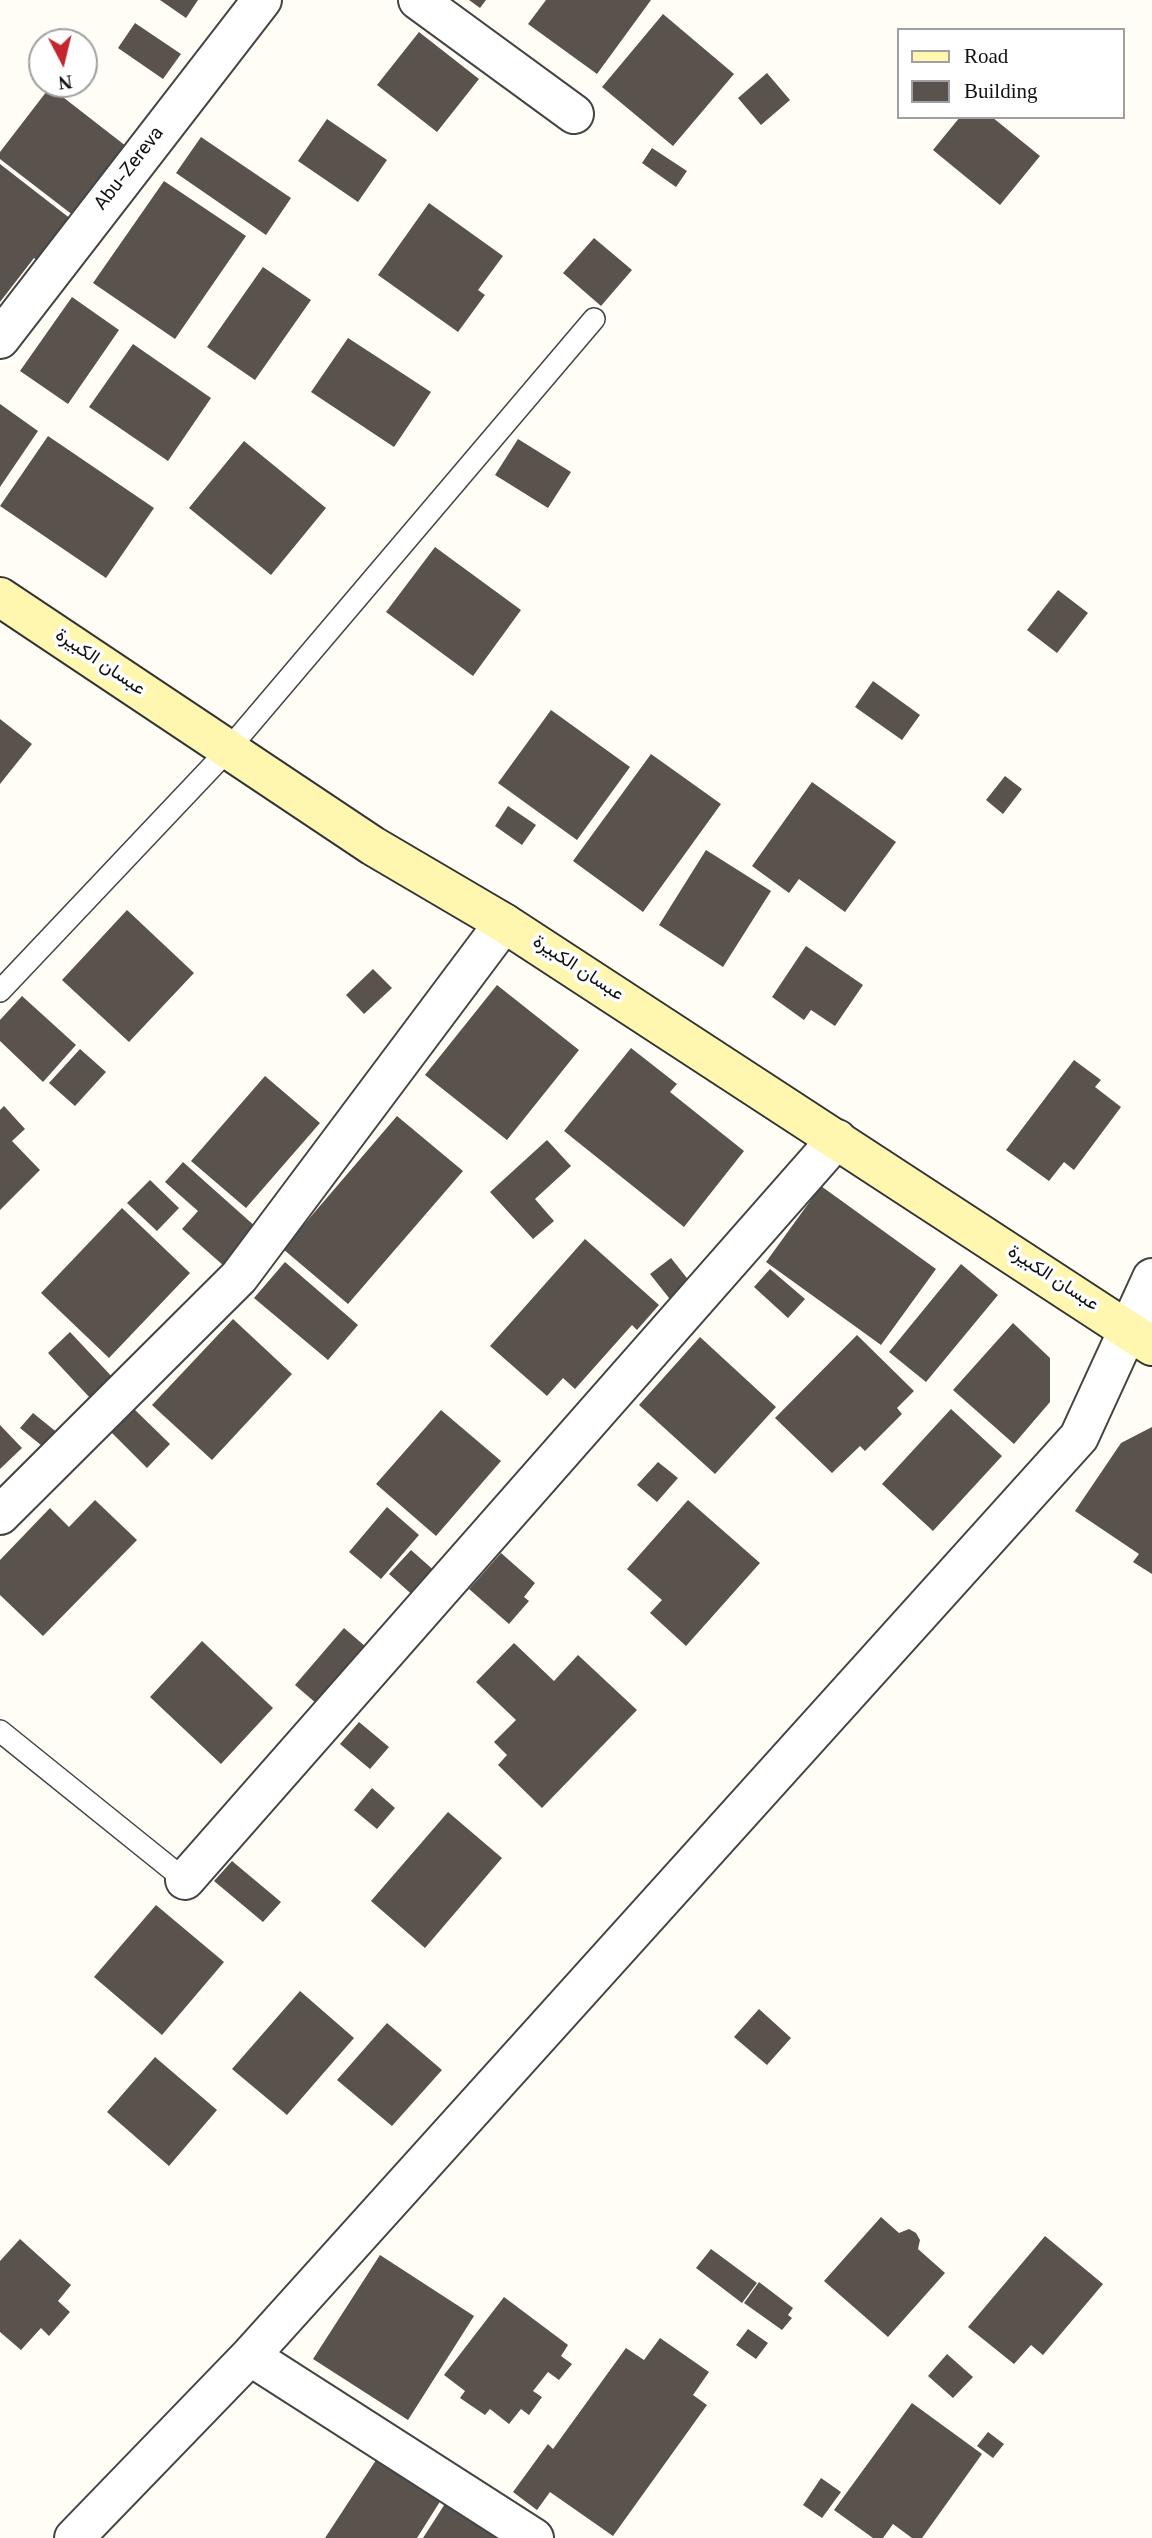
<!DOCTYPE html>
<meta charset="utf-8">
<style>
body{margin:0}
#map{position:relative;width:1152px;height:2538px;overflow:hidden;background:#fffdf5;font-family:Georgia,serif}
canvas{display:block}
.legend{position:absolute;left:897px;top:28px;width:228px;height:91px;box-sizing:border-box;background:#fff;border:2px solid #a0a0a0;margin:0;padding:9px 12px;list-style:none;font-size:21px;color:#111}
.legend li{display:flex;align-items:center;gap:14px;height:35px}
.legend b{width:35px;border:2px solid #a0a0a0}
.north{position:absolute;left:28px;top:28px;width:70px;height:70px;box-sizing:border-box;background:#fff;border:2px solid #a0a0a0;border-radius:50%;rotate:173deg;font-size:19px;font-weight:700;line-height:28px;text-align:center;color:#111}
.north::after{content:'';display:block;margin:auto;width:24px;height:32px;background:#c4262e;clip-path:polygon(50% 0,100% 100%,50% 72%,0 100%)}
</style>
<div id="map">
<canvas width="1152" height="2538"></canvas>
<ul class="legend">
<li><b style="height:9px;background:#fff6b0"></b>Road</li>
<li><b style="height:19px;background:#5a524d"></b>Building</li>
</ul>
<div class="north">N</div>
</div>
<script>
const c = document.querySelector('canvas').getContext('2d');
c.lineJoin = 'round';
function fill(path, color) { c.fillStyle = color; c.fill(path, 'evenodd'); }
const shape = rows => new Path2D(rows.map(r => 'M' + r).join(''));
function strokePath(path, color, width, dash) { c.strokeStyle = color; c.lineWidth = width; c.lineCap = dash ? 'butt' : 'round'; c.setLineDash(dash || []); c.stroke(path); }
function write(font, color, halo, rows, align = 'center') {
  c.font = font + ' Georgia,Vazirmatn,serif'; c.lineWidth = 7; c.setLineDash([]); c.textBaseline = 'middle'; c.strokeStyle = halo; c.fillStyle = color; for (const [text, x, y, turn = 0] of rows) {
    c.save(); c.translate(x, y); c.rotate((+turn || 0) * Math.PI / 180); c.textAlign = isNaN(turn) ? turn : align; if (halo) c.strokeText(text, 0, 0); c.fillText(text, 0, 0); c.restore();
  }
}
fill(shape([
 [160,0,198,0,186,18],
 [469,0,486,0,480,8],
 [546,0,651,0,597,74,528,24],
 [663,14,734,74,673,146,602,87],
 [135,23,181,54,163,79,118,48],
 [419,32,479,79,437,132,377,85],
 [767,73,790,100,761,125,738,98],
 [50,87,131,150,78,219,0,159,0,152],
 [960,117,992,117,1040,156,1000,205,933,150],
 [327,119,387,160,358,202,298,161],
 [201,137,291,198,266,235,176,173],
 [652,148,687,171,676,187,642,163],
 [0,164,76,223,43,265,34,258,0,302],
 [164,181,246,236,175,339,93,283],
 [429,203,503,256,478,290,485,295,458,332,378,275],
 [594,238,632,270,601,306,563,273],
 [263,267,311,300,255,380,207,347],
 [72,297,119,330,68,404,20,371],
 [348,338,431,392,394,447,311,392],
 [133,344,211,398,168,461,89,407],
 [0,404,38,431,0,487],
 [48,436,154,508,106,578,0,506],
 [518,439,571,472,548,508,495,475],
 [244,441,326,508,271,575,189,508],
 [435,547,521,610,473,676,386,612],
 [1058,590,1088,613,1057,653,1027,630],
 [873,681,920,715,902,740,855,707],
 [551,710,630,767,577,840,498,783],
 [0,719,32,744,0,784],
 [651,754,721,804,643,912,573,861],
 [1005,776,1022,789,1003,814,986,800],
 [812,782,896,842,845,912,799,879,789,893,752,866],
 [508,806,536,825,522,845,495,826],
 [706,850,771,891,723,967,659,925],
 [127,910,194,973,129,1042,62,980],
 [806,946,863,985,835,1026,811,1010,804,1020,772,997],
 [373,969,392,988,364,1014,346,995],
 [497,985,579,1050,507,1140,425,1075],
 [22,996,76,1045,43,1082,0,1041,0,1020],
 [631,1048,677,1084,670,1092,744,1151,684,1227,564,1131],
 [80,1049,106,1072,75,1106,49,1083],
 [1074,1060,1101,1080,1095,1087,1121,1107,1074,1170,1064,1162,1049,1181,1006,1150],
 [265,1076,320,1123,246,1208,191,1161],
 [4,1106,25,1129,12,1141,40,1170,0,1210,0,1110],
 [397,1116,463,1171,348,1304,283,1249],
 [547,1140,571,1166,535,1199,554,1221,533,1239,490,1192],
 [183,1162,257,1228,224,1266,182,1229,198,1211,165,1182],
 [150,1180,179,1208,157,1231,127,1203],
 [821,1186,936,1269,881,1345,766,1262],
 [122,1208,190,1273,109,1358,41,1293],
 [585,1239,659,1305,637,1330,632,1325,575,1389,563,1378,547,1396,490,1346],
 [671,1258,694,1287,673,1303,650,1274],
 [285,1262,358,1325,328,1360,254,1298],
 [961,1264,998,1295,926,1382,889,1352],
 [770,1269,805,1299,788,1318,754,1287],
 [233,1319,292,1374,212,1460,152,1405],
 [1013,1323,1050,1358,1050,1402,1014,1444,953,1390],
 [70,1332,115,1380,92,1400,48,1353],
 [857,1335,914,1391,897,1408,902,1414,865,1451,860,1446,832,1473,775,1418],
 [700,1337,776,1407,715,1474,639,1405],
 [132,1407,170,1444,147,1468,109,1430],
 [951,1409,1002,1456,933,1531,882,1484],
 [441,1410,501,1461,436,1536,376,1484],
 [33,1413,59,1434,47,1450,20,1428],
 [0,1425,22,1448,0,1469],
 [1152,1427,1152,1574,1133,1562,1139,1554,1075,1511,1121,1443],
 [658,1462,678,1478,657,1502,637,1485],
 [95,1500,137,1540,43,1636,0,1595,0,1560,50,1508,69,1527],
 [688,1500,760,1563,686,1646,650,1613,662,1600,627,1569],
 [387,1507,419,1535,381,1579,349,1552],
 [411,1550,438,1574,417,1599,389,1574],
 [501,1553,535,1583,524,1597,529,1601,509,1624,469,1589],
 [344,1628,373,1653,324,1710,295,1685],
 [202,1641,273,1708,221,1764,150,1697],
 [514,1643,554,1681,578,1655,637,1710,542,1808,498,1765,507,1755,494,1742,516,1720,476,1682],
 [359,1722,389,1747,370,1769,340,1744],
 [372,1788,395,1808,377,1829,354,1810],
 [448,1812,502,1858,425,1948,371,1901],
 [232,1861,281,1902,263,1922,214,1881],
 [156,1905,224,1962,162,2035,94,1977],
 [300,1991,354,2038,287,2115,232,2069],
 [759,2009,791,2038,767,2065,734,2037],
 [387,2023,442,2070,392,2126,337,2080],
 [155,2057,217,2110,169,2166,107,2112],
 [881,2217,899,2233,909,2229,916,2233,920,2240,918,2249,945,2273,888,2337,824,2281],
 [1045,2236,1103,2284,1043,2355,1031,2345,1014,2364,968,2327],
 [20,2239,71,2285,58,2301,70,2312,49,2336,41,2328,21,2350,0,2332,0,2261],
 [711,2249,757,2283,742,2303,696,2268],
 [380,2255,474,2316,408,2420,313,2359],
 [759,2282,793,2308,788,2315,792,2318,782,2330,744,2303],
 [504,2297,568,2345,561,2356,572,2364,559,2380,548,2372,533,2391,542,2397,529,2415,521,2409,509,2424,490,2409,485,2415,460,2398,465,2391,444,2375],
 [748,2329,768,2343,756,2359,736,2345],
 [660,2338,709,2372,693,2395,707,2405,613,2536,550,2492,537,2510,513,2492,548,2444,553,2449,626,2348,644,2360],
 [947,2354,973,2377,953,2398,928,2376],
 [912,2403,982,2454,922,2538,912,2538,893,2524,883,2538,873,2538,834,2510],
 [988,2432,1004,2444,993,2458,977,2446],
 [382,2451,446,2492,417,2538,325,2538],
 [821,2478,841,2492,822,2518,803,2505],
 [450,2496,515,2538,423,2538]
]), '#5a524d');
const service = shape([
 [0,991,227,751,594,319],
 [0,1731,185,1880]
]);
const minor = shape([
 [418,0,574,114],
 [0,339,262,0],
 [0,1515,239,1277,504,923],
 [185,1880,837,1139],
 [250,2356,534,2538],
 [74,2538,250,2356,1079,1437,1152,1278]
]);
const secondary = shape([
 [0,597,373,846,504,923,1152,1346]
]);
strokePath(service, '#444', 24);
strokePath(minor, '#444', 42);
strokePath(secondary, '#333', 42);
strokePath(service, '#fff', 21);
strokePath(minor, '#fff', 38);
strokePath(secondary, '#fff6b0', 38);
write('19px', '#111', '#fff', [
 ["Abu-Zereva",131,170,-52],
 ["عبسان الكبيرة",99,664,34],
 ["عبسان الكبيرة",577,970,33],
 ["عبسان الكبيرة",1052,1280,33]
]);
</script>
